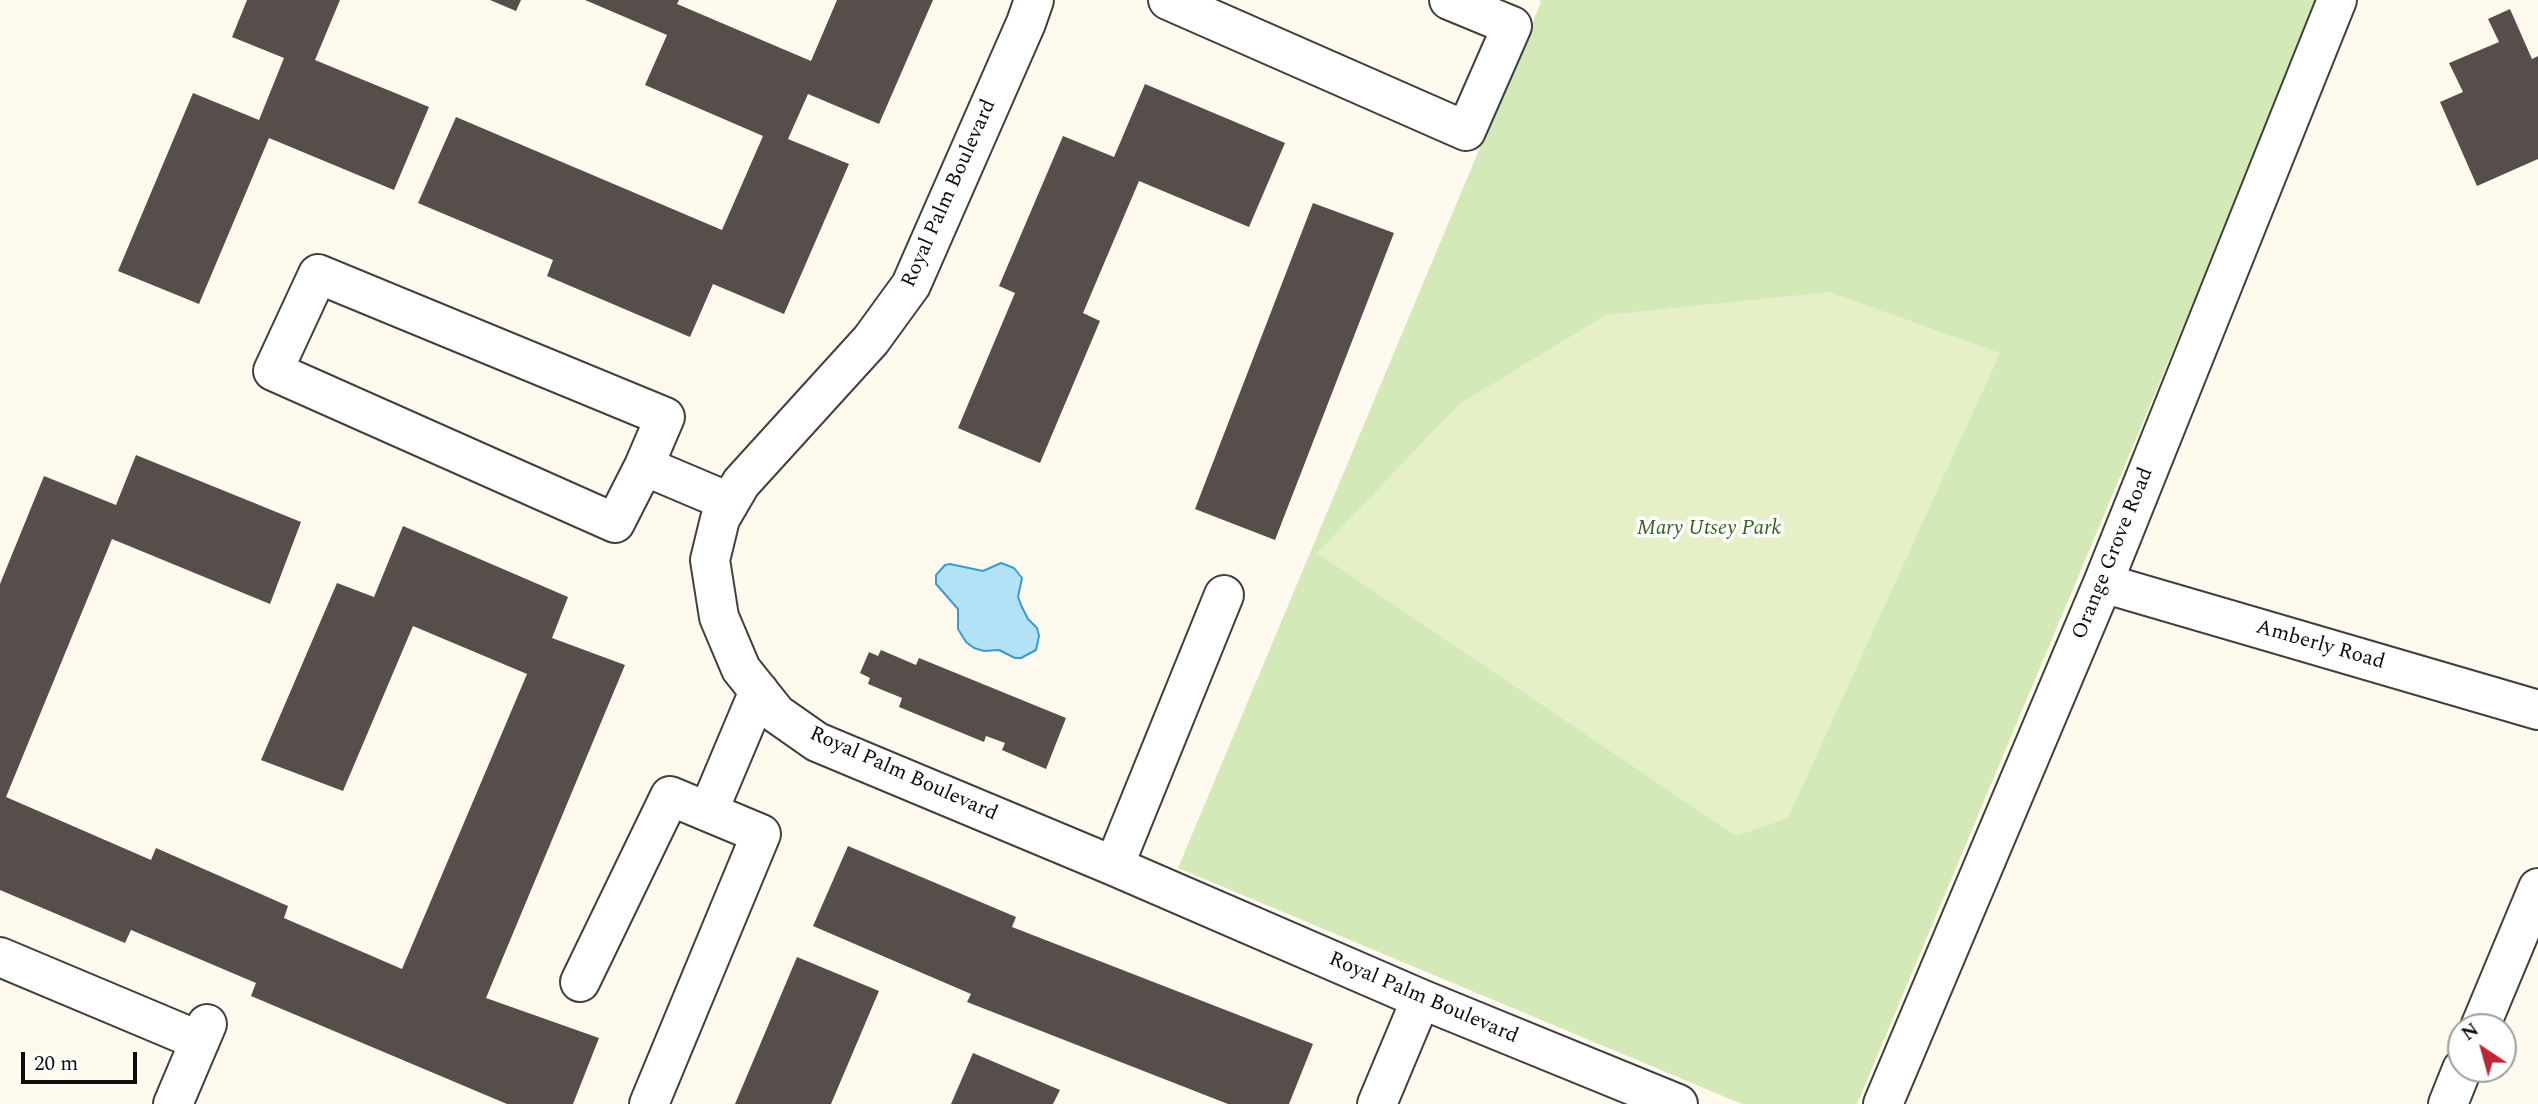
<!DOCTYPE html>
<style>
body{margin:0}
#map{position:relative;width:2538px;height:1104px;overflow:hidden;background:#fffaed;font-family:Spectral,serif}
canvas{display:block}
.north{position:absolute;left:2447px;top:1013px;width:70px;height:70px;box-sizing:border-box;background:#fff;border:2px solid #9e9e9e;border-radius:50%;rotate:324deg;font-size:19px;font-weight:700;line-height:28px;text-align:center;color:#0d0d0d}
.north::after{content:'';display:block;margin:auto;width:24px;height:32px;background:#bc2637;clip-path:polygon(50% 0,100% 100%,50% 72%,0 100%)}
.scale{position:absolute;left:21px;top:1052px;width:116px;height:32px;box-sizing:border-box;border:4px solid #0d0d0d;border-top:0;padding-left:9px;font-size:21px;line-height:24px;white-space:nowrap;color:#0d0d0d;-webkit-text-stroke:5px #fff;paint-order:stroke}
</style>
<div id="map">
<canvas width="2538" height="1104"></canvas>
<div class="north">N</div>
<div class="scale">20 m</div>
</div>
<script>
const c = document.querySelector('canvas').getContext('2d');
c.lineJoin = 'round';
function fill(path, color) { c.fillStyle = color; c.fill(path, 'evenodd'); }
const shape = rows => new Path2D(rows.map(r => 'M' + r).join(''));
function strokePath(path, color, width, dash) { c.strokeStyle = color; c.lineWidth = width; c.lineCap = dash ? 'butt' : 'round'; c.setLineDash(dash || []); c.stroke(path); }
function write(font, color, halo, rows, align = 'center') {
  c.font = font + ' Spectral,serif'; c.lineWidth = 7; c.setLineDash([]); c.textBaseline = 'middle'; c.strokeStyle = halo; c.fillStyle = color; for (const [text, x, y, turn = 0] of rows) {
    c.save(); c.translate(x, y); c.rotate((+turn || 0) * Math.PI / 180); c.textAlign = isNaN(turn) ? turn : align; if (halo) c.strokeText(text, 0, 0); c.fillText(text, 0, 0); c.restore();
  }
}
fill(shape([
 [1538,0,2320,0,1857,1104,1742,1104,1178,868,1541,2]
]), '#d4e9b8');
fill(shape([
 [1829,292,2000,353,1788,818,1736,836,1317,553,1459,404,1606,315]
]), '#e5f0c9');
const water = shape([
 [1001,563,1014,568,1022,578,1018,597,1021,605,1028,619,1037,628,1039,636,1036,650,1021,658,1015,658,999,650,984,651,974,648,966,642,958,629,958,609,936,584,936,575,945,565,950,564,983,571,1001,563]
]);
fill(water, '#b3e1f6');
strokePath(water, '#3a9bcc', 2);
fill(shape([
 [247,0,340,0,315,60,429,107,394,190,269,138,199,304,118,271,193,93,259,120,284,58,232,37],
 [490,0,521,0,516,11],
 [585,0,679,0,677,4,811,61,837,0,933,0,879,124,808,94,788,139,849,164,784,314,713,284,690,337,547,276,553,260,418,203,456,117,722,230,763,136,645,85,667,35],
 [2510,9,2532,59,2538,56,2538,159,2477,186,2440,102,2463,92,2449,63,2499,42,2488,19],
 [1145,84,1285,143,1249,227,1139,181,1083,313,1100,321,1040,463,958,428,1015,293,999,286,1063,136,1114,157],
 [1313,203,1394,233,1275,540,1195,509],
 [136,455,301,522,270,604,112,539,6,797,151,860,156,848,288,906,284,918,402,969,527,674,413,626,343,791,261,760,337,583,374,597,403,526,568,597,552,638,625,665,486,998,599,1038,573,1104,507,1104,251,996,256,983,131,930,125,943,0,890,0,584,44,476,116,505],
 [881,650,916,665,919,658,1066,718,1046,769,1002,750,1005,743,986,736,984,742,899,707,902,698,868,684,870,678,860,673,869,652,878,656],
 [848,846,1016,917,1012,927,1313,1044,1289,1104,1228,1104,967,1002,971,994,813,926],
 [797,957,879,991,831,1104,735,1104],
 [973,1053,1060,1090,1053,1104,951,1104]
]), '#564e4a');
const minor = shape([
 [1034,0,1026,23,911,285,871,340,741,483,720,519,710,560,719,617,741,669,777,714,817,742,1114,866,1421,999,1678,1104],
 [1168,0,1466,131,1512,26,1449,0],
 [644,466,615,523,273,371,318,274,665,417,644,466,729,502],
 [2103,583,2538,710],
 [708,812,759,691],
 [1114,866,1224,595],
 [0,957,200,1041],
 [580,982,670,796,761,834,649,1104],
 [2480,1027,2538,888],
 [173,1104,207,1024],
 [1377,1104,1421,999],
 [1883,1104,2103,583,2337,0],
 [2448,1104,2462,1069]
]);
strokePath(minor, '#404040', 42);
strokePath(minor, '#fff', 38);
write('21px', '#0d0d0d', '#fff', [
 ["Royal Palm Boulevard",950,194,-66],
 ["Orange Grove Road",2114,554,-68],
 ["Amberly Road",2320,646,16],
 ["Royal Palm Boulevard",903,775,24],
 ["Royal Palm Boulevard",1423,999,23]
]);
write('italic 21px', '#31641e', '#fff', [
 ["Mary Utsey Park",1709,530]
]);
</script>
